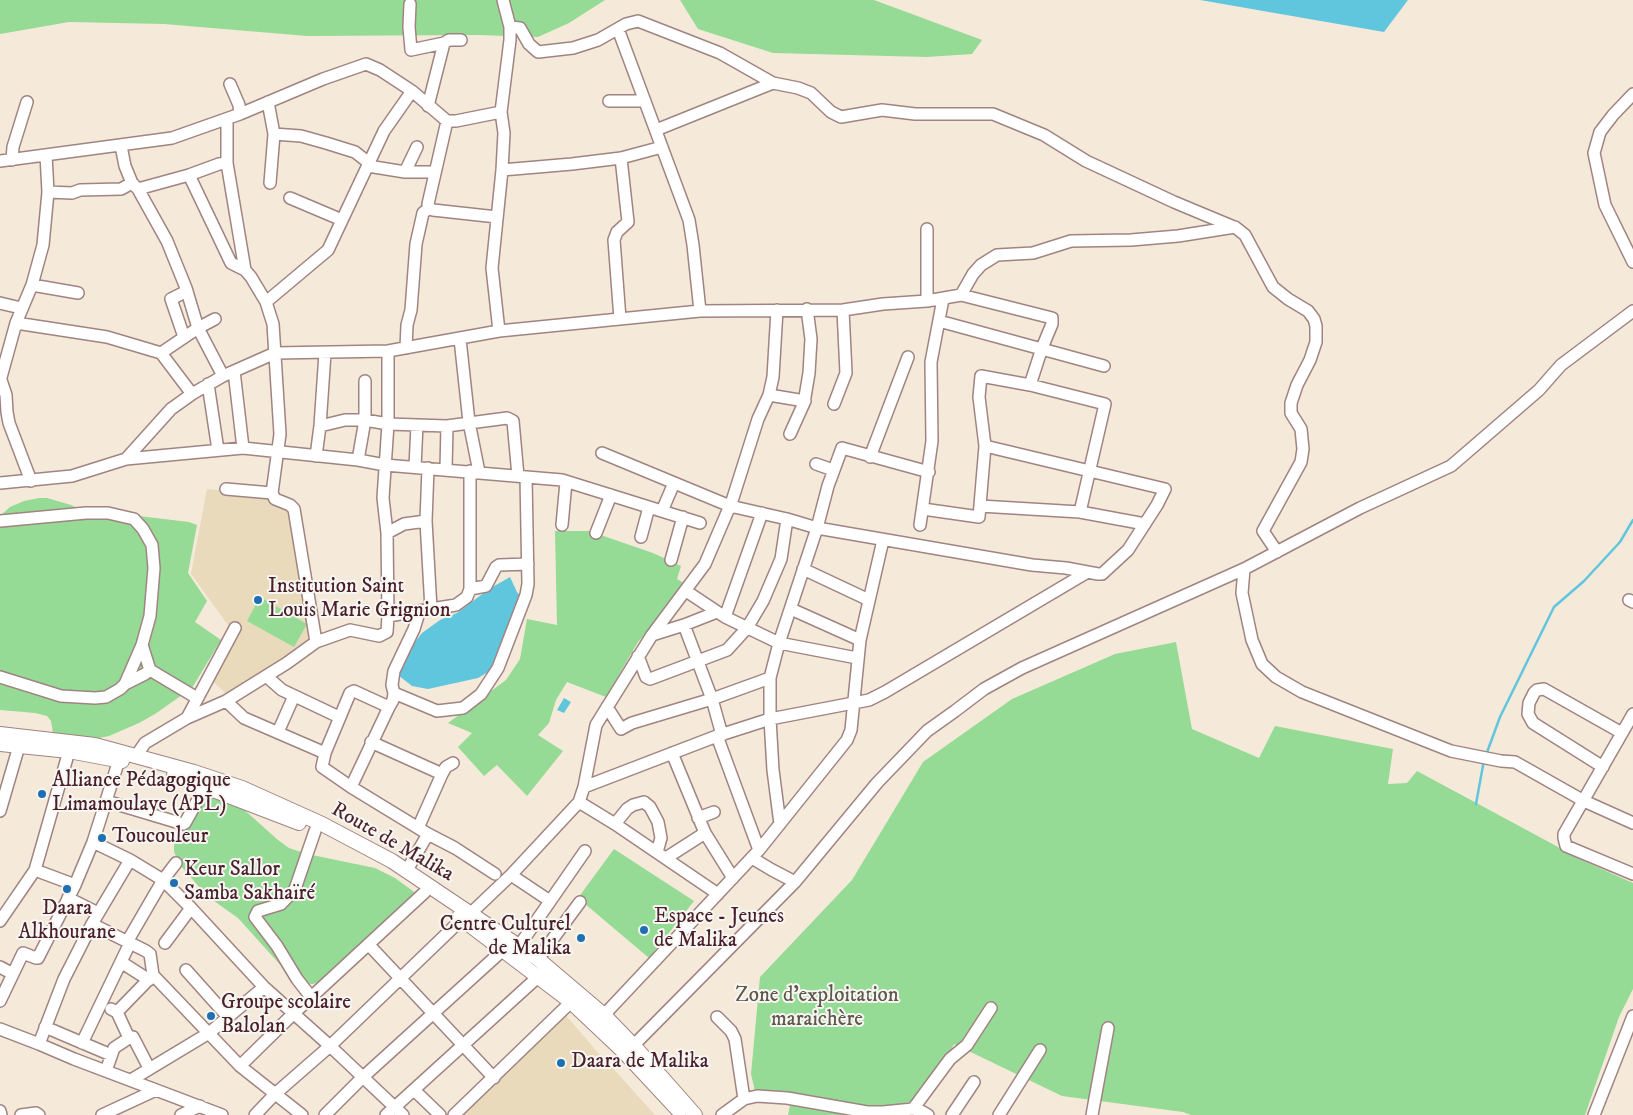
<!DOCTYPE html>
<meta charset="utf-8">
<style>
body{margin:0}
canvas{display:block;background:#f5e9d9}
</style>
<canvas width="1633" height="1115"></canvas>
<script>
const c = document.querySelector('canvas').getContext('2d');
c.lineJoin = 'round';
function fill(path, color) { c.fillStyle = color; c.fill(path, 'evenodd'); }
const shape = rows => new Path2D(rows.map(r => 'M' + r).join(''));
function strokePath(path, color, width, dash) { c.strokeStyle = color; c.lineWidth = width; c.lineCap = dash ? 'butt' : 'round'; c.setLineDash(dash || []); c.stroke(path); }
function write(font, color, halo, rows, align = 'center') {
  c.font = font + ' "IM FELL DW Pica",serif'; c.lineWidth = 4; c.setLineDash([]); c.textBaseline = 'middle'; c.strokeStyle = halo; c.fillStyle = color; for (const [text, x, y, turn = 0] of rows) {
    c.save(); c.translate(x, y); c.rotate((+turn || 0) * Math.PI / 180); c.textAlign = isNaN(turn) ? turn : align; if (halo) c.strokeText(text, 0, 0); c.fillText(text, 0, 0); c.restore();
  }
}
fill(shape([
 [207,489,269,495,271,502,288,512,290,515,313,631,309,644,229,696,210,679,239,630,228,625,191,574],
 [564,1013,599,1054,608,1058,610,1065,655,1115,457,1115]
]), '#e8daba');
fill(shape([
 [0,0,605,0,569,23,538,37,478,35,307,36,164,24,69,22,0,34],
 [680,0,874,0,982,40,972,54,927,57,773,53,698,29],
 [39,498,47,498,71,505,80,509,189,522,197,525,188,573,207,601,195,622,221,640,192,688,155,714,139,723,109,736,94,739,58,736,53,733,51,721,47,716,35,713,0,710,0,516,10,507,24,501],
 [555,531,589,531,653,553,681,566,677,579,689,586,638,642,606,697,567,682,556,700,549,723,538,735,563,751,527,796,497,765,484,776,458,747,472,733,448,723,506,680,520,659,527,619,557,625],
 [260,597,307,624,294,647,247,621],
 [1176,642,1192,729,1259,758,1275,726,1393,749,1388,784,1407,783,1417,771,1586,862,1633,883,1633,989,1619,1017,1585,1115,1191,1115,1183,1112,1062,1096,954,1044,919,1115,788,1115,791,1101,757,1100,751,1074,760,977,852,880,923,762,1012,699,1115,654],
 [203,792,241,807,278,840,289,848,307,854,375,868,395,878,417,894,325,980,313,984,305,984,298,981,284,969,238,918,207,896,180,865,174,852,174,844,185,828],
 [614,849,694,901,649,958,578,898]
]), '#95db95');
fill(shape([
 [1200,0,1408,0,1384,32],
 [510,577,517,592,522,598,525,615,512,633,493,669,478,678,428,689,412,686,398,675,397,665,422,633,440,620,457,613,489,589],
 [564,698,571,702,564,713,557,710]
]), '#60c6de');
strokePath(shape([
 [1486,755,1500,717,1554,607,1584,581,1620,542,1633,520],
 [1476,804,1484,760]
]), '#60c6de', 2.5);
const minor = shape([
 [410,4,409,27,411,50,444,43,449,40,461,40],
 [510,27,520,28,529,44,538,52,573,48,598,40,626,24,638,21,720,53,773,83],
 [618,29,689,220,693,245,700,311],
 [230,84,239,105,240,114],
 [1633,94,1613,115,1600,132,1594,153,1605,205,1633,262],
 [609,101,645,101],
 [268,102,274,134,270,183],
 [428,106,444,43],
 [227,119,227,163],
 [447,121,428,204,429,208,433,210,497,217],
 [656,130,773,83,798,88,811,93,831,112,841,117,882,110,915,114,993,114,1044,135,1086,161,1174,202,1234,227],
 [274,134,301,136,326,143,355,152,369,163],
 [121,146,125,166,132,183,138,189,167,241,186,288,198,328,223,376],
 [12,160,13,147,27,102],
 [0,161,172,138,240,114,323,79,366,64,380,70,412,91,447,121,456,121,501,112],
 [368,166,405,172,435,172],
 [502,170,572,164,621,158,662,147],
 [405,172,417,147],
 [189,175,231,263,245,270,251,277,266,302,273,324,280,434,272,493,275,499,290,505,294,509,316,642],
 [138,189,189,175,219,164,227,163,245,270],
 [48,192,72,193,80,190,121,189,132,183],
 [290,198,342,220],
 [32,285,78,293],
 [961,295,973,274,981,265,997,255,1033,253,1071,241,1131,240,1178,236,1235,227,1245,235,1273,287,1288,299,1308,311,1314,319,1316,326,1316,342,1310,360,1297,385,1291,403,1291,413,1301,429,1303,449,1301,462,1263,531,1277,552],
 [927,301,927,229],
 [266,302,328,250,384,131,412,91],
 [0,303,21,308],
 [620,319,614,240,617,232,628,222,621,158],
 [939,321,1104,366],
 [16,323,107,337,161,353,192,394],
 [499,331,492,268,502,170,504,133,501,112,510,40,510,27,503,0],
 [184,337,171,299,187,291],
 [460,339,469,422,479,472],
 [406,348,407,325,411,310,416,244,423,213,429,208],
 [161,353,198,328,215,319],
 [234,371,243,448],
 [1,380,6,395,7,412,9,423,31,481],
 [0,381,16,323,32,285,43,245,48,192,46,155],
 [208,384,218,450],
 [769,395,805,401],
 [834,404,846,373,843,310],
 [320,426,345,420,365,420,388,424,447,426,507,418,513,421,518,476],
 [790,434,804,403,809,373,811,339,807,309],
 [602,453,730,506,787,519,817,528,1032,565,1066,568,1098,574,1102,574,1128,550,1157,505,1165,489,985,446],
 [316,456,320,426,325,353],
 [870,457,908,357],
 [126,459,243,448,358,460,385,465,562,480,700,523],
 [358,460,365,420,365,381],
 [816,464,833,470],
 [415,467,417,425],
 [428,468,426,521,431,609],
 [446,469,447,426],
 [0,483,72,476,126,459,171,409,192,394,223,376,275,353,388,351,499,331,700,311,843,310,883,304,927,301,961,295,1052,318,1052,324,1042,348,1030,385],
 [226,489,272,493],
 [980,506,1080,512,1145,524],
 [923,509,979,517,985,446,979,397,981,376,1030,385,1105,404,1080,512],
 [662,511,674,483],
 [0,521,86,513,108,513,134,519,143,529,152,545,154,568,150,616,142,645,125,684,120,689,106,697,95,698,61,696,0,677],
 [562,525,566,482],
 [920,525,932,441,931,362,943,299],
 [387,533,404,524,426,521],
 [596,533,611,495],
 [641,537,649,507],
 [671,560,683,517],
 [803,569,869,600],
 [1244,569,1242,593,1252,640,1262,664,1276,677,1302,692,1451,751,1501,761,1515,762,1584,801,1633,823],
 [470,589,486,586,496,567,499,565,528,564],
 [686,591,725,617,779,643,857,658],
 [1629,600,1633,602],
 [791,609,860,640],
 [416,612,418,616,414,629,394,671,392,685,394,693,393,700,389,707,354,691,350,693,325,753,322,767,351,787,428,834,455,848,495,874],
 [388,616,456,605,467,597,470,589,470,471],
 [725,617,762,513],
 [684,625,712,699,722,735],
 [652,635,684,625,717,612],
 [142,645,150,670,197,698],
 [638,656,646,677,650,679,727,650,747,628,763,601,781,559,787,519],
 [266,676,282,690,339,717],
 [125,684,145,674,150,670],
 [394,693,437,711,463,708,481,694,498,668,526,595,528,584,526,477],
 [226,701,244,718,325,753],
 [607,707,621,729,632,723,712,699,770,678],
 [1633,714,1564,834,1564,838,1566,846,1633,874],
 [187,718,235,628],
 [278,732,294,696],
 [717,736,759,850],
 [371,742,442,774],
 [672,753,705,833,733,878],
 [136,756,145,743,187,718,226,701,287,663,316,642,350,630,379,636,387,632,388,616,387,533,383,498,388,424,388,351],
 [1603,767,1533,723,1528,714,1529,703,1534,693,1537,690,1544,689,1622,733],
 [351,787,389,707],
 [584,787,717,736,770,719,869,700,885,692,1086,573],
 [106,801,183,824,185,823,205,787],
 [579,802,615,824,718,894],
 [0,811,19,746],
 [698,818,714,812],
 [615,824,627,809,633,805,644,802,650,807,658,822,661,838,657,852],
 [780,824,773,770,770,719,770,678,779,643,817,528,828,486,842,448,929,472],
 [418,828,442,774,446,767,453,763],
 [93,842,130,860,163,880,191,908,264,987,330,1046,403,1115],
 [666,858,705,833],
 [752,858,772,870,795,882],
 [35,870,75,885],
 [407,870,428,834],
 [511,875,550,901],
 [68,898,98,913],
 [470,914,511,875,579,802,584,787,596,725,652,635,705,564,732,501,758,419,769,395,773,377,777,310],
 [0,921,35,870,69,751],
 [92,924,146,951,150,954,153,975],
 [127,942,163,880,176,863],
 [165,943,191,908],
 [369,945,494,1078],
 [519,946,585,851],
 [538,959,580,902],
 [121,962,149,980],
 [0,967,13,974],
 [186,970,228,1017],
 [311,997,297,979,277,946,255,917,258,911,281,904,295,889,315,831],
 [0,1001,23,953,36,958,38,958,75,885,93,842,119,760],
 [111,1009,117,1012,129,1038,133,1037,149,1068],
 [117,1012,153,975,240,1066,302,1115],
 [604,1015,759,850,847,740,851,730,860,640,883,540],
 [717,1017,731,1031,735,1039,744,1099],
 [45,1027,111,1055],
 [0,1029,39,1044,64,979,92,924,130,860],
 [82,1043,130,943],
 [39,1044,74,1059,222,1115],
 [629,1050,795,882,877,783,927,731,955,711,984,689,1022,668,1244,569,1360,508,1451,466,1539,390,1561,365,1633,311],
 [240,1066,293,1014,425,892],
 [106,1071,114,1048,129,1038],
 [131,1080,209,1033,264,987],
 [414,1090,440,1115],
 [913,1109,950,1059,967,1045,991,1008],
 [0,1111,1,1115],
 [21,1115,36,1113,39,1115],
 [102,1115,156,1090],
 [181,1115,200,1106],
 [255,1115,275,1094,330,1046,462,919],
 [325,1115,363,1077,503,950],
 [386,1115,539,976],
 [454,1115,571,1002],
 [722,1115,744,1099,757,1096,787,1098,867,1112,883,1112,913,1109,921,1111,928,1115],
 [952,1115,974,1082],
 [999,1115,1040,1050],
 [1092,1115,1108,1028],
 [1594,1115,1633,1016]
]);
const major = shape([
 [0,734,95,745,194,772,242,788,322,824,392,861,538,959,604,1015,634,1046,695,1115],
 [0,744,69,751,122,761],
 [174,775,299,823],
 [459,917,571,1002,625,1053,679,1111]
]);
strokePath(minor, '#a08482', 14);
strokePath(major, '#a08482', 16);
strokePath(minor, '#fff', 11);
strokePath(major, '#fff', 14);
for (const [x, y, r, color] of [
 [258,600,5,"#1f6fb2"],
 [42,794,5,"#1f6fb2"],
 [102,838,5,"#1f6fb2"],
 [174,883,5,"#1f6fb2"],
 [67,889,5,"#1f6fb2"],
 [644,930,5,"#1f6fb2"],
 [581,938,5,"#1f6fb2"],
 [211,1016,5,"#1f6fb2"],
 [561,1063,5,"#1f6fb2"]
]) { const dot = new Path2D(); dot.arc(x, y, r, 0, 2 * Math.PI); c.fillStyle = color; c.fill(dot); strokePath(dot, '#f6f6f2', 2); }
write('21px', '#4a1f2b', '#f6f6f2', [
 ["Institution Saint",268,588],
 ["Louis Marie Grignion",268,612],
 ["Alliance Pédagogique",52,782],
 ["Limamoulaye (APL)",52,806],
 ["Toucouleur",112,838],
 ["Keur Sallor",184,871],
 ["Samba Sakhaïré",184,895],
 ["Daara",67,910,"center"],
 ["Alkhourane",67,934,"center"],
 ["Espace - Jeunes",654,918],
 ["de Malika",654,942],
 ["Centre Culturel",571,926,"right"],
 ["de Malika",571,950,"right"],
 ["Groupe scolaire",221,1004],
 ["Balolan",221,1028],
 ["Daara de Malika",571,1063]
], 'left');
write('21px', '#4a1f2b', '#f6f6f2', [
 ["Route de Malika",392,843,30]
]);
write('21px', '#60574b', '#f6f6f2', [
 ["Zone d'exploitation",817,997],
 ["maraichère",817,1021]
]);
</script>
